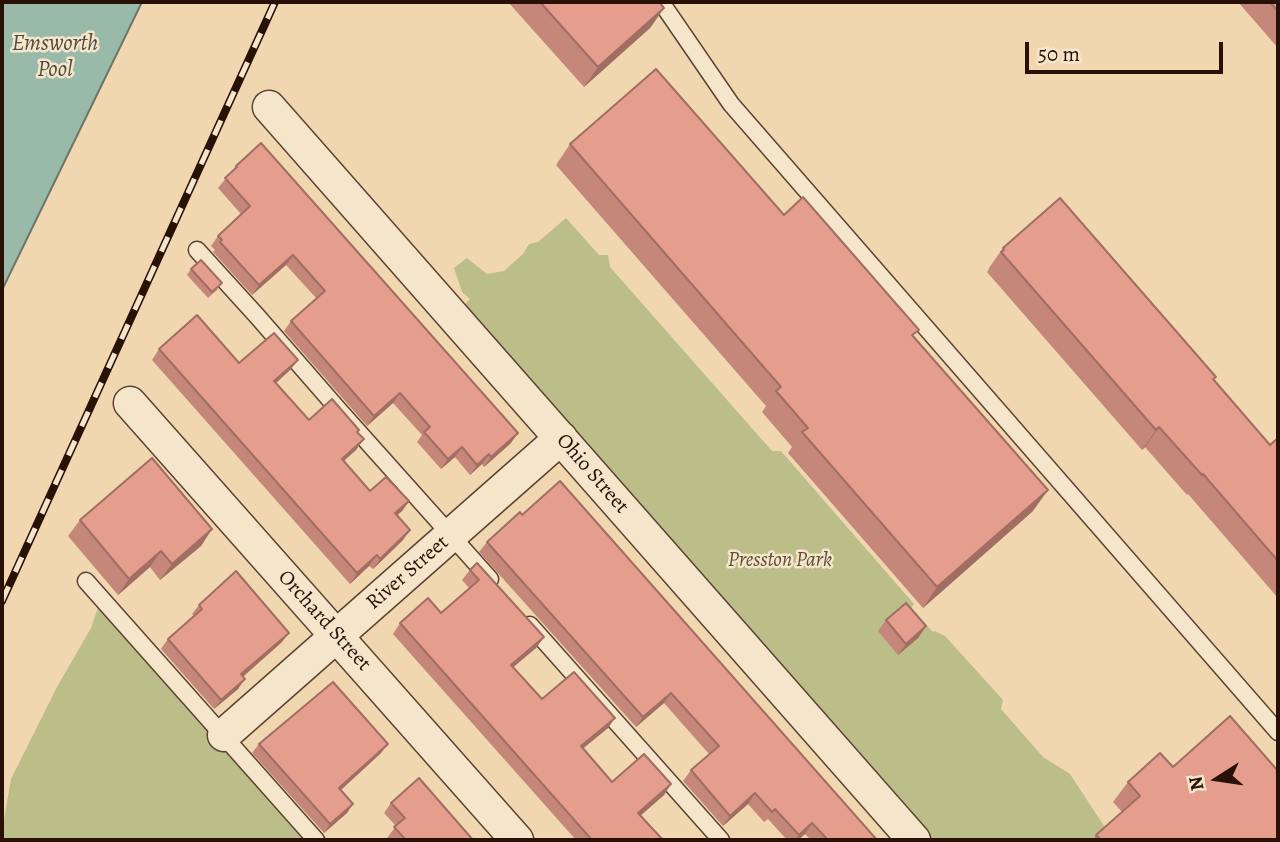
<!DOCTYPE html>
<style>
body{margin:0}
#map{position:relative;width:1280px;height:842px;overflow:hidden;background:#f0d7af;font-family:Alegreya,serif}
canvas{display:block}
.frame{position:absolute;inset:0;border:4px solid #2a1108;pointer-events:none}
.north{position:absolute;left:1182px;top:744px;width:70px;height:70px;-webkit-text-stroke:5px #f5e5cb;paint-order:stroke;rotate:258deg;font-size:19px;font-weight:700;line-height:28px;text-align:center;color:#2a1108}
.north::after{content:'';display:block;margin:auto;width:24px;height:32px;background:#2a1108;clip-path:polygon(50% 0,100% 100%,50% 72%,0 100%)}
.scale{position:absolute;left:1025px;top:42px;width:198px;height:32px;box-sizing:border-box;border:4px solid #2a1108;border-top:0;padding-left:9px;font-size:21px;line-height:24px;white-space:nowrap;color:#2a1108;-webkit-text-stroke:5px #f5e5cb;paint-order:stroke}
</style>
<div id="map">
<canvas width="1280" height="842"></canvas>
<div class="frame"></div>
<div class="north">N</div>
<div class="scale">50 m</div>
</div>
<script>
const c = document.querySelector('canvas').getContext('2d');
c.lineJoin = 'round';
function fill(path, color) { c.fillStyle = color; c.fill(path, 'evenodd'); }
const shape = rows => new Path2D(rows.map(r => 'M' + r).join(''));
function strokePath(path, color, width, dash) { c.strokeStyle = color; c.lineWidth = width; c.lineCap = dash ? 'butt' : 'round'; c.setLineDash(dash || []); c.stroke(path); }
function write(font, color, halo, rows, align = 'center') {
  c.font = font + ' Alegreya,serif'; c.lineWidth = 5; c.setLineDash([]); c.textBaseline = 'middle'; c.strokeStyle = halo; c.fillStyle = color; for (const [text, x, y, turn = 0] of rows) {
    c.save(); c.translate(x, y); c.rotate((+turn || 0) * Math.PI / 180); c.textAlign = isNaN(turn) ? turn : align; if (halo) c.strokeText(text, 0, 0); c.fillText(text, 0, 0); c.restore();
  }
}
fill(shape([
 [566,218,599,255,608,255,610,267,772,451,781,451,914,604,911,608,933,632,935,631,945,636,1003,700,1001,709,1043,757,1070,774,1108,832,1099,840,917,840,908,812,910,809,546,398,533,395,516,375,517,365,464,305,470,299,462,292,454,268,467,258,487,274,504,271,523,254,529,244,538,242],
 [101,599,316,840,2,840,2,831,11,779,57,687,91,628]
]), '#bbbe89');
const water = shape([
 [2,2,142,2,2,290,2,2]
]);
fill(water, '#9abaa9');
strokePath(water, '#6d7669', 2);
const service = shape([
 [661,2,731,104,1278,732],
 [197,250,257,316,338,409,490,579],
 [86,581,316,840],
 [530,625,721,840]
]);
const minor = shape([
 [269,107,914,840],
 [130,403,517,840],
 [224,735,561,438]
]);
strokePath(service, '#5c4232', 19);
strokePath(minor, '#5c4232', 35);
strokePath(service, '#f5e5cb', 16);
strokePath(minor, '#f5e5cb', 32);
const rail = shape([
 [2,601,275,2]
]);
strokePath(rail, '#2a1108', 8);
strokePath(rail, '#f5e5cb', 5, [16]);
fill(shape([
 [508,2,659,2,664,8,650,28,584,87],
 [1238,2,1278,2,1278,48],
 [570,144,784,215,914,337,1033,511,923,608,788,453,792,447,762,412,766,406,556,165],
 [236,166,511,443,484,467,482,464,470,475,455,457,441,469,417,442,422,435,393,403,367,426,284,331,291,321,317,299,286,265,252,295,213,252,215,250,211,246,218,236,241,214,218,188],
 [1003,248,1216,377,1214,380,1270,445,1278,438,1278,598,1188,494,1187,495,1145,447,1142,450,987,272,989,269,989,268],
 [191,269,218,289,208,298,187,275],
 [159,349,239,363,298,360,290,370,276,383,309,420,359,430,357,432,356,450,344,461,370,491,409,501,402,511,397,515,403,540,373,569,369,566,350,584,152,360],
 [80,520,212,529,201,546,160,580,150,567,118,595,68,536],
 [487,542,877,840,811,840,805,834,798,840,787,840,768,819,764,822,748,804,723,826,683,781,691,770,709,754,664,703,636,727,479,552],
 [470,570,544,637,536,648,513,667,542,699,608,728,583,748,612,782,671,784,664,795,641,815,663,840,576,840,393,634,400,623,441,613,469,588,462,580],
 [199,605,282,642,243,677,238,689,214,709,161,649,168,639,194,616,192,614],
 [886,620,926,626,918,638,898,655,878,631],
 [259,744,381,753,341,790,347,813,324,833,252,753],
 [1173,767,1278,840,1093,840,1096,835,1122,812,1113,802,1128,782],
 [391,803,473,840,389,840,387,838,396,826,384,813]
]), '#c58779');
fill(shape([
 [664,8,650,28,584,87,598,67],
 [293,255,286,265,252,295,259,285],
 [298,360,290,370,267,391,274,381],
 [400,393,393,403,367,426,374,416],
 [1159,427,1145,447,1142,450,1156,430],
 [518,433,511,443,484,467,491,457],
 [364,439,356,450,334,469,342,459],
 [462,447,455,457,441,469,448,459],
 [489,454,482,464,470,475,477,465],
 [1048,490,1033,511,923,608,937,587],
 [409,501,402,511,388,523,395,513],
 [212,529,201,546,160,580,172,564],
 [410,530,403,540,373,569,380,559],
 [161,551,150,567,118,595,129,579],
 [377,555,369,566,350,584,357,573],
 [926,626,918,638,898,655,906,644],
 [289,633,282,642,234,684,241,674],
 [544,637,536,648,504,675,511,665],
 [245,679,238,689,214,709,221,700],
 [671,693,664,703,636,727,643,717],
 [615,718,608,728,574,756,581,746],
 [388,744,381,753,333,797,339,788],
 [671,784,664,795,631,824,638,813],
 [755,793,748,804,723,826,730,816],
 [353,804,347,813,324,833,330,824],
 [812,823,805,834,798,840,795,840,799,835]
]), '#a06e63');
const building = shape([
 [540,2,659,2,664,8,598,67,540,2],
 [1270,2,1278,2,1278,11,1270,2],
 [656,69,784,215,803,197,919,330,912,335,1048,490,937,587,802,432,808,428,776,391,781,387,570,144,656,69],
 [261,143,518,433,491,457,489,454,477,465,462,447,448,459,424,432,430,427,400,393,374,416,291,321,325,291,293,255,259,285,220,242,222,240,218,236,250,206,225,178,237,167,236,166,261,143],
 [1060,198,1216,377,1213,379,1270,445,1278,438,1278,561,1203,474,1202,475,1159,427,1156,430,1001,252,1004,250,1003,248,1060,198],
 [201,260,222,283,212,292,191,269,201,260],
 [197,315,239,363,274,333,298,360,274,381,309,420,332,399,359,430,357,432,364,439,342,459,370,491,386,477,409,501,395,513,410,530,380,559,377,555,357,573,159,349,197,315],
 [152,458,212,529,172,564,161,551,129,579,80,520,152,458],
 [560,481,877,840,828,840,812,823,799,835,775,809,772,812,755,793,730,816,691,770,719,746,671,693,643,717,487,542,520,512,522,515,560,481],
 [477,563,544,637,511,665,542,699,574,672,615,718,581,746,612,782,644,754,671,784,638,813,663,840,592,840,400,623,428,598,441,613,479,580,470,570,477,563],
 [236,571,289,633,241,674,245,679,221,700,168,639,202,609,199,605,236,571],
 [906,603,926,626,906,644,886,620,906,603],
 [333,682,388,744,339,788,353,804,330,824,259,744,333,682],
 [1230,716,1278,771,1278,840,1101,840,1096,835,1140,796,1128,782,1160,753,1173,767,1230,716],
 [419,778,473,840,406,840,394,827,405,818,391,803,419,778]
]);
fill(building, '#e59d8d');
strokePath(building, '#a06e63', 2);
write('21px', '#2a1108', '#f5e5cb', [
 ["Ohio Street",592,474,49],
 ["River Street",408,573,-41],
 ["Orchard Street",324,621,48]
]);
write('italic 21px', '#5d4e35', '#f5e5cb', [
 ["Presston Park",780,561]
]);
write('italic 23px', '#514c40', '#f5e5cb', [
 ["Emsworth",55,44],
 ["Pool",55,70]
]);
</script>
